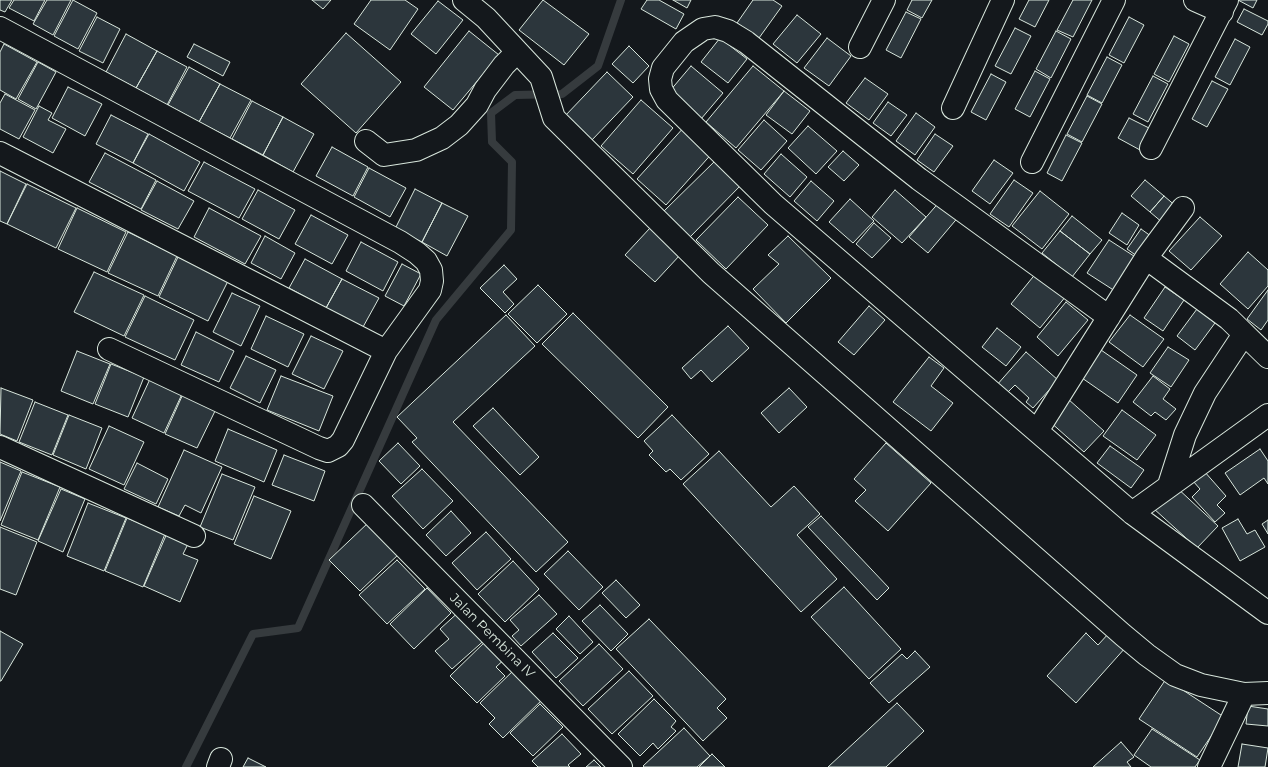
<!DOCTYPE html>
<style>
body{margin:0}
canvas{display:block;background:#14181c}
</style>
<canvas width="1268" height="767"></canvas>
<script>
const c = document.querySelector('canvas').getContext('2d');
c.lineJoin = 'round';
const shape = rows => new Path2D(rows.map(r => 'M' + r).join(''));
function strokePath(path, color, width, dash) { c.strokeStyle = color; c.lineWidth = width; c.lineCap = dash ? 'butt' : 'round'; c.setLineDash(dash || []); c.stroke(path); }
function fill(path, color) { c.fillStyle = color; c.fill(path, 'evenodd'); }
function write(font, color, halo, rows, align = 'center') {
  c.font = font + ' Montserrat,sans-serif'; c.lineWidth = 3; c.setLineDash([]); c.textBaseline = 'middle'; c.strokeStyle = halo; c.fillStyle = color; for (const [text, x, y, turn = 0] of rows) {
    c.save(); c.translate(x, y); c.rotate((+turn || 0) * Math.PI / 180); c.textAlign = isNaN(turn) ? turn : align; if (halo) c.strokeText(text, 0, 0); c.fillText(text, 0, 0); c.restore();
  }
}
strokePath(shape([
 [186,767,253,634,298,628,436,320,511,230,512,162,492,142,491,113,515,95,562,94,598,66,621,0]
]), '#363b3e', 8);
const building = shape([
 [0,0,12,0,5,12,0,10,0,0],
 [14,0,45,0,34,21,9,8,14,0],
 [47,0,71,0,53,35,33,24,47,0],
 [73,0,97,13,78,49,54,36,73,0],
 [312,0,331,0,323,9,312,0],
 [371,0,405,0,418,9,390,50,354,24,371,0],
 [543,0,589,34,564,65,519,30,543,0],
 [647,0,659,0,684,14,676,29,641,9,647,0],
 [673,0,691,0,687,8,673,0],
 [753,0,773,0,782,6,759,38,737,23,753,0],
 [912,0,932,0,922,18,907,10,912,0],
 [1029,0,1049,0,1035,27,1019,19,1029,0],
 [1073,0,1092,0,1073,37,1057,30,1073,0],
 [1238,0,1257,0,1253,8,1238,0],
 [438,1,463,20,436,54,411,34,438,1],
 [1244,9,1268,21,1268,24,1262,35,1237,22,1244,9],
 [906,12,921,19,901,58,886,50,906,12],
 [797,15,821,34,797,63,773,44,797,15],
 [97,17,120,29,103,63,79,51,97,17],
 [1129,17,1144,25,1124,63,1109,55,1129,17],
 [1015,28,1031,36,1011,74,995,66,1015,28],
 [469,31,499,55,453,110,424,87,469,31],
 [1056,31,1071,39,1051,78,1036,69,1056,31],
 [346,33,401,82,356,133,301,84,346,33],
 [126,34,157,51,136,88,106,72,126,34],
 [1174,36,1189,44,1169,82,1154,74,1174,36],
 [720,38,747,59,728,83,701,62,720,38],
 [827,38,851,56,829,86,804,68,827,38],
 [1235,39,1250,47,1230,85,1215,77,1235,39],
 [4,44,37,62,16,99,0,90,0,52,4,44],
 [194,44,230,62,223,76,187,57,194,44],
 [629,46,649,66,633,83,612,64,629,46],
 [157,51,187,67,167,105,136,88,157,51],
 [1107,57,1122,65,1102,103,1087,95,1107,57],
 [38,62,56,72,36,109,18,99,38,62],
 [691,66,723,93,701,119,669,92,691,66],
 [753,66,784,91,736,148,706,122,753,66],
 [189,67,220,84,199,122,168,105,189,67],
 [1035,71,1050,79,1030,117,1015,109,1035,71],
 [607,72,633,97,591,141,564,117,607,72],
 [991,74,1006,82,986,120,971,112,991,74],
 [1153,76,1168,84,1148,122,1133,114,1153,76],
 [865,78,888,94,869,120,846,103,865,78],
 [1212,81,1228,89,1207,127,1192,119,1212,81],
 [220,84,251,100,230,138,199,122,220,84],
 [68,87,102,104,85,136,52,118,68,87],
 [784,91,810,111,792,134,766,115,784,91],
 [5,94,35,110,19,139,0,129,0,103,5,94],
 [1087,96,1102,104,1082,142,1067,134,1087,96],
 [641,100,673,128,633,174,601,146,641,100],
 [252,101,283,117,263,155,232,139,252,101],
 [888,102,907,115,891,136,873,123,888,102],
 [39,106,52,113,48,120,66,129,53,153,23,137,39,106],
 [916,113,935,127,915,155,896,141,916,113],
 [111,115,148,134,133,163,96,144,111,115],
 [283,117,314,134,293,172,263,155,283,117],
 [1129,118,1151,129,1140,150,1118,138,1129,118],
 [764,120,787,141,761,170,738,150,764,120],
 [686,125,715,150,666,205,637,179,686,125],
 [808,126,837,151,816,174,788,148,808,126],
 [149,134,200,162,184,191,133,163,149,134],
 [935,134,953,146,934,172,917,160,935,134],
 [1066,135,1082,143,1062,181,1047,173,1066,135],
 [332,147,368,167,353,196,316,176,332,147],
 [843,151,859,165,844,181,828,167,843,151],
 [105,153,156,180,141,209,89,182,105,153],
 [781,154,807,177,790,197,764,174,781,154],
 [716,160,742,184,690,237,664,211,716,160],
 [994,160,1013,173,990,204,972,191,994,160],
 [204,162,255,189,239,218,188,191,204,162],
 [369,168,406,188,390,217,354,197,369,168],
 [0,171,26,184,7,224,0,221,0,171],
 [1014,180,1033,193,1009,227,990,214,1014,180],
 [1145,180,1164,196,1150,212,1131,196,1145,180],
 [157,181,194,201,178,229,141,210,157,181],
 [811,181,834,201,817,221,794,201,811,181],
 [27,184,76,208,56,248,7,224,27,184],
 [415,189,442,203,422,242,395,229,415,189],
 [258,190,295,210,279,239,242,219,258,190],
 [895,190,926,217,902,243,872,217,895,190],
 [1040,191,1069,214,1042,249,1012,226,1040,191],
 [1164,196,1177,207,1163,223,1150,212,1164,196],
 [738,197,768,225,726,269,696,240,738,197],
 [850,199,874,221,853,243,829,222,850,199],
 [941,200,960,215,928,253,909,237,941,200],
 [442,203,468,216,447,256,422,242,442,203],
 [77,208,126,232,107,272,58,249,77,208],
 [209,208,261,236,245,264,194,237,209,208],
 [1122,213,1139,225,1127,245,1109,233,1122,213],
 [311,215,348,235,332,264,295,244,311,215],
 [1072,216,1102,240,1090,254,1060,231,1072,216],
 [1200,217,1222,236,1191,270,1169,251,1200,217],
 [874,223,891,238,872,258,856,244,874,223],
 [650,228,680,255,655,282,625,255,650,228],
 [1141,229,1155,239,1141,259,1127,249,1141,229],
 [1060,231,1090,254,1072,277,1042,253,1060,231],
 [128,232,177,256,158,296,108,273,128,232],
 [265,236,295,253,281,279,251,263,265,236],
 [788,236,831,278,786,323,753,289,779,264,768,255,788,236],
 [1109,240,1137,258,1115,291,1087,273,1109,240],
 [361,242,398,262,383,291,346,271,361,242],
 [1248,252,1268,270,1268,286,1248,309,1220,284,1248,252],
 [178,257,228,281,208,321,159,297,178,257],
 [305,259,342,279,326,308,289,288,305,259],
 [402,264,421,274,404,306,385,296,402,264],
 [504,265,517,279,503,292,514,304,505,313,480,288,504,265],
 [94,272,144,295,124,336,74,312,94,272],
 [1037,272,1066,296,1040,328,1011,304,1037,272],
 [342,279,379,298,363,327,326,308,342,279],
 [538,285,567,314,537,343,508,314,538,285],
 [1165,287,1184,300,1163,331,1144,318,1165,287],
 [1268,290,1268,320,1261,330,1247,319,1268,290],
 [232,293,260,306,241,346,213,332,232,293],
 [145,296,194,320,175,360,125,337,145,296],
 [1066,302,1088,320,1058,356,1037,337,1066,302],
 [869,306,885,320,854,355,838,342,869,306],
 [1197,309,1215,323,1195,350,1177,336,1197,309],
 [573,313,668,407,638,438,542,344,573,313],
 [506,315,535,346,453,422,568,542,536,572,412,442,417,438,397,417,506,315],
 [1130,315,1164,339,1143,367,1109,342,1130,315],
 [266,316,304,334,288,367,251,349,266,316],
 [728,326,749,348,712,382,701,370,691,379,682,368,728,326],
 [997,328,1021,347,1006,366,982,347,997,328],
 [196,332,234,351,219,382,181,365,196,332],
 [311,336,343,351,324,389,292,374,311,336],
 [1168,347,1189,360,1171,387,1150,373,1168,347],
 [1101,350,1137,375,1118,403,1082,378,1101,350],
 [77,351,110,364,93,404,61,391,77,351],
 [1026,352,1058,380,1033,408,1026,402,1029,398,1015,385,1005,395,996,386,1026,352],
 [246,356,276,370,260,403,230,388,246,356],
 [929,357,944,368,931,386,953,403,931,431,893,402,929,357],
 [111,364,144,377,128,417,95,404,111,364],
 [281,376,333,396,319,431,267,410,281,376],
 [1153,376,1170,389,1163,399,1176,409,1166,420,1155,412,1151,416,1133,402,1153,376],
 [150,379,182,394,164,433,132,418,150,379],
 [1,388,33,400,17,441,0,434,1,388],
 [789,388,807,407,779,433,761,413,789,388],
 [183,394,216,409,197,448,165,434,183,394],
 [1068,399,1104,431,1084,452,1049,421,1068,399],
 [35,402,68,415,52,455,19,442,35,402],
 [493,408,539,457,520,475,473,426,493,408],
 [1122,410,1156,435,1137,460,1103,436,1122,410],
 [69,415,102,428,86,469,53,455,69,415],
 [672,415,709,454,681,480,670,469,666,472,649,455,653,451,644,441,672,415],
 [109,426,144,442,124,485,89,469,109,426],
 [228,429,277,450,264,482,215,461,228,429],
 [398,443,420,466,401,484,379,461,398,443],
 [886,443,931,483,888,531,855,501,866,490,854,479,886,443],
 [1110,446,1144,470,1131,488,1097,463,1110,446],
 [1260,449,1268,461,1268,484,1264,478,1240,495,1225,473,1260,449],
 [184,450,222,467,201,513,185,505,179,516,158,507,184,450],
 [719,451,771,507,794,486,820,514,797,535,837,579,801,612,683,484,719,451],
 [284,455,325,471,314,501,272,485,284,455],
 [0,462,21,471,0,521,0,462],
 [137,463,168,479,156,504,124,489,137,463],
 [422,469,453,501,423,529,392,496,422,469],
 [1204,471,1226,496,1217,505,1225,513,1215,522,1192,497,1200,489,1193,481,1204,471],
 [22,472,60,487,38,540,1,525,22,472],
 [222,474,255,487,233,540,200,527,222,474],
 [1175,486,1218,526,1197,548,1153,508,1175,486],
 [61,489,85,499,63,552,38,541,61,489],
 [254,496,291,511,271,559,234,544,254,496],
 [88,503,126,518,104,571,67,556,88,503],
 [451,511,471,533,446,556,426,535,451,511],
 [821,516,889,588,877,600,808,527,821,516],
 [127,518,165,534,143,587,105,571,127,518],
 [1238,519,1247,534,1255,530,1265,547,1240,561,1222,528,1238,519],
 [1268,520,1268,534,1262,524,1268,520],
 [369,522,400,553,360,591,329,560,369,522],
 [0,527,37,542,16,595,0,589,0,527],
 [168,531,190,540,183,554,198,560,180,602,144,586,168,531],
 [486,532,511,559,477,590,452,563,486,532],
 [568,551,603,587,579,610,544,574,568,551],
 [397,560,425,589,387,624,359,595,397,560],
 [513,561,539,589,505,622,478,594,513,561],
 [616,580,640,605,626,618,602,593,616,580],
 [844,587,901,649,869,679,811,617,844,587],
 [427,588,451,613,414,649,390,624,427,588],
 [539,595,557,614,521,646,512,636,519,630,510,620,539,595],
 [600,605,628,634,611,651,582,621,600,605],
 [462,609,488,637,452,669,435,651,449,639,440,629,462,609],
 [569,616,593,642,580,654,556,629,569,616],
 [649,619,726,699,717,708,727,718,703,741,616,649,649,619],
 [0,631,23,644,1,681,0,681,0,631],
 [553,633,578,658,556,678,532,652,553,633],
 [1086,633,1098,645,1109,633,1126,647,1076,703,1047,676,1086,633],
 [489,638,507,657,496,667,505,676,477,703,450,676,489,638],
 [599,644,623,669,583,706,559,681,599,644],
 [915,651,930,667,889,703,870,683,902,654,907,659,915,651],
 [517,667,546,696,503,738,489,724,495,718,480,703,517,667],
 [629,671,653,696,612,734,588,709,629,671],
 [1166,679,1224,717,1197,757,1139,719,1166,679],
 [654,699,676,721,671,727,676,731,658,749,653,743,640,756,618,734,654,699],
 [897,703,924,731,886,767,828,767,897,703],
 [540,704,563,727,533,756,510,733,540,704],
 [1248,706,1268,709,1268,726,1246,724,1248,706],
 [684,728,710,756,697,767,644,767,643,766,684,728],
 [1152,729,1200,760,1195,767,1151,767,1134,755,1152,729],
 [562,734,581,754,568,765,570,767,538,767,532,761,562,734],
 [1121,742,1134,757,1127,762,1131,767,1093,767,1121,742],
 [1242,744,1268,748,1265,767,1238,767,1242,744],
 [712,754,725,767,699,767,712,754],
 [248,758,266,767,243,767,248,758],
 [594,760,601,767,586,767,594,760]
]);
fill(building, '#2c363c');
strokePath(building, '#d8e6dc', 1);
const street = shape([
 [464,0,486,18,541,77,554,118,711,273,1123,635,1147,655,1175,675,1201,685,1244,694,1268,693],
 [1195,0,1222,12],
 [0,28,400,242,417,253,426,261,431,270,432,281,430,290,386,351],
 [860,47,884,0],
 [953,108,1003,0],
 [366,141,384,155,416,150,442,138,459,125,477,105,485,90,504,65,517,52],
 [1151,148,1227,0],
 [0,153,386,351,343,440,338,446,328,451,319,448,109,349],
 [1032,162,1114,0],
 [1146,258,1229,319,1268,357],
 [1109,317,919,179,746,42,728,31,715,27,703,29,684,42,663,68,660,79,661,89,667,100,773,204,1132,513,1268,613],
 [1037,431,1146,258,1183,208],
 [0,447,194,536],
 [1169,485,1185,435,1205,393,1244,334],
 [363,505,621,767],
 [1132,513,1268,415],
 [218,767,221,759],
 [1209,767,1244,694]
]);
strokePath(street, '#d8e6dc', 24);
strokePath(street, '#14181c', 22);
write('13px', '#d8e6dc', '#14181c', [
 ["Jalan Pembina IV",492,636,45]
]);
</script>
